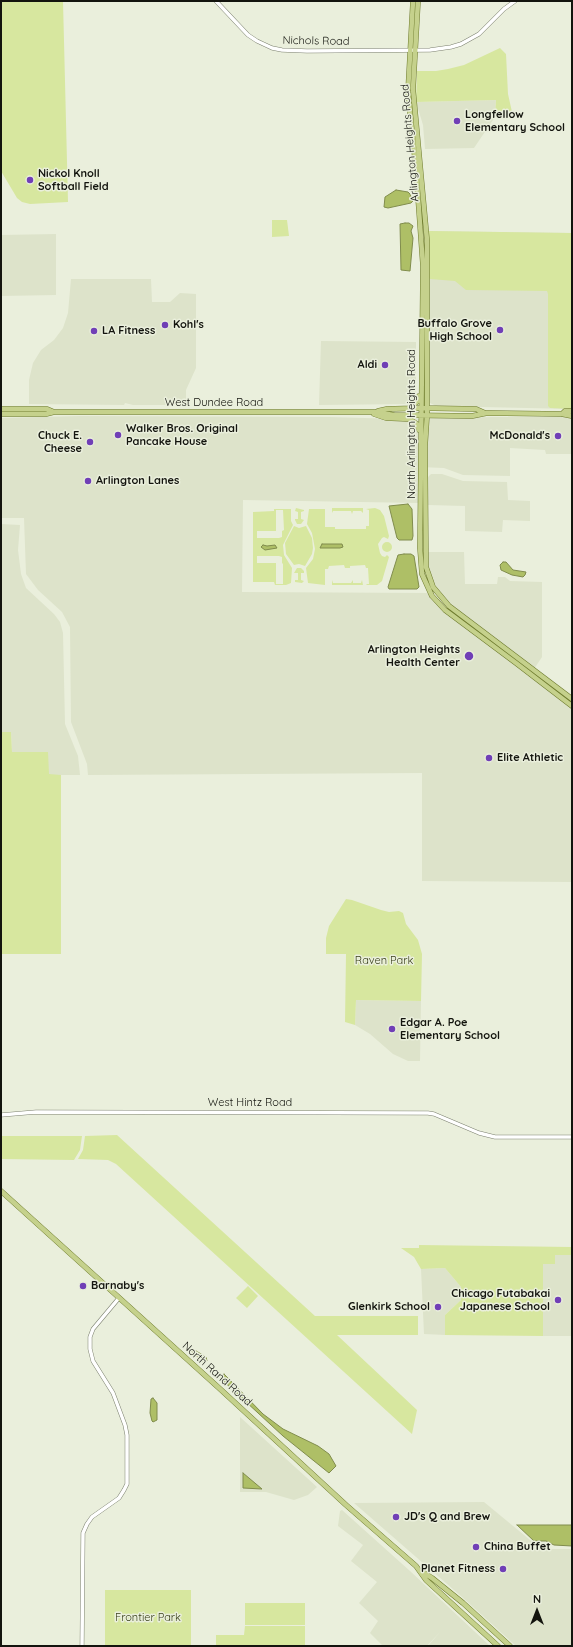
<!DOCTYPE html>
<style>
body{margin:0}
#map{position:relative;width:573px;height:1647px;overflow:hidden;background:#eaefdc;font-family:Quicksand,sans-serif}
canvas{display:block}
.frame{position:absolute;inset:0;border:2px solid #13140e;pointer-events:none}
.north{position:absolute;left:517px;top:1591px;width:40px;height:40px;-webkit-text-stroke:3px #eaefdc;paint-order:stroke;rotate:0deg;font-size:11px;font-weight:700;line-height:16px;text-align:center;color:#13140e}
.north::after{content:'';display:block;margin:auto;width:14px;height:18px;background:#13140e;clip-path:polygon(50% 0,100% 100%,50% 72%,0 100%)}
</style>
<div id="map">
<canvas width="573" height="1647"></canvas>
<div class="frame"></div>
<div class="north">N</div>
</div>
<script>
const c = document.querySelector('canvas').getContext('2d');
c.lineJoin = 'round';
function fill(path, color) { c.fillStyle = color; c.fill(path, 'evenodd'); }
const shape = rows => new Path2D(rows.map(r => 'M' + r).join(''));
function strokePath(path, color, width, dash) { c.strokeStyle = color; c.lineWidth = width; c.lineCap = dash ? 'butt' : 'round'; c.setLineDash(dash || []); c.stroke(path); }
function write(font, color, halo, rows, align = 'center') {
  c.font = font + ' Quicksand,sans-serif'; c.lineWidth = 3; c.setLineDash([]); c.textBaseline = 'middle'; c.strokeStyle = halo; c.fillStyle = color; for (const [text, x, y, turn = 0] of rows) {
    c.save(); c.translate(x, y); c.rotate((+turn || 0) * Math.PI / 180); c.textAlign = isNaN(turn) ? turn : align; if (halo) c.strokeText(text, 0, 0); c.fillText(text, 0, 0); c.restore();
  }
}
fill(shape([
 [496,100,495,117,474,148,425,149,423,125,416,102],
 [429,231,572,233,572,409,436,406,430,403,429,383],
 [56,234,56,295,1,296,1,235],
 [71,279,151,279,152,302,170,302,180,293,196,294,196,368,186,390,186,405,133,405,125,403,124,405,29,404,29,380,33,363,41,350,54,340,63,328,68,313],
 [321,341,416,342,416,399,411,404,319,405],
 [80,416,330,417,400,419,493,417,572,417,572,454,546,454,545,450,510,448,510,476,463,475,444,468,419,467,419,503,243,500,242,592,428,593,509,660,572,708,572,882,422,881,422,773,88,775,87,764,71,722,70,627,62,612,38,590,26,574,24,518,1,518,1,418],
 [431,474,442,474,463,481,507,482,508,500,530,501,530,521,503,520,502,532,465,531,465,506,428,505,427,478],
 [1,524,20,525,18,550,21,574,26,588,54,614,60,622,63,633,65,724,78,756,80,775,49,775,12,752,11,732,1,732],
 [428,552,464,552,465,584,497,584,498,577,505,577,510,581,542,582,542,657,534,669,471,621,442,597,432,579,428,568],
 [356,1000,421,1001,420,1061,408,1061,393,1054,370,1034,355,1025],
 [555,1255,572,1255,572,1336,543,1336,543,1264],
 [445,1268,461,1287,461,1300,445,1315,445,1335,424,1334,421,1269],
 [240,1417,317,1487,308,1495,294,1500,266,1492,240,1492],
 [484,1502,541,1549,572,1549,572,1646,516,1646,462,1597,354,1503],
 [342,1510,410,1571,490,1646,428,1646,440,1632,427,1646,383,1646,370,1633,378,1621,359,1603,377,1582,351,1561,363,1545,338,1526,340,1511]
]), '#dde3ca');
fill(shape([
 [1,1,63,1,68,202,30,204,22,202,17,198,1,171],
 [500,48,506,54,508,94,512,112,495,117,496,100,416,102,417,71,436,71,448,69,464,65],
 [272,220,287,220,289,236,272,237],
 [429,231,572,233,572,409,550,408,548,406,548,294,547,291,466,290,455,281,430,279,429,278],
 [296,508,304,510,304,511,301,512,301,519,304,520,301,524,297,524,295,520,295,519,298,519,298,512,295,511],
 [332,508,363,508,363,513,361,511,353,511,352,514,351,511,333,511,332,513],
 [375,508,380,510,384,516,389,536,388,539,384,537,382,538,378,544,380,553,382,556,385,557,387,555,389,557,382,581,377,585,367,585,366,584,369,584,368,568,366,568,365,565,350,566,350,568,345,568,344,565,329,566,328,569,325,569,325,585,308,583,306,568,313,559,315,549,312,533,307,524,309,509,325,509,325,527,335,527,335,529,366,529,366,526,369,526,369,510,366,509],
 [274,509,291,509,291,521,293,525,283,545,284,555,292,568,291,583,286,585,275,585,274,582,253,582,253,512,274,511],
 [276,510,283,510,284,530,282,531,282,537,279,538,257,538,257,531,276,531],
 [257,556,279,556,282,557,282,563,283,564,283,584,276,584,276,563,257,563],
 [294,526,299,528,306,526,312,538,313,548,312,554,305,566,299,564,294,565,286,554,285,543],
 '382 547a5 5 0 1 1 10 0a5 5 0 1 1-10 0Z',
 [297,568,301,568,304,571,304,573,301,573,301,580,304,581,302,583,295,582,295,580,298,580,298,573,294,573],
 [353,580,353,583,361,583,362,580,363,585,332,585,332,580,333,583,351,583],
 [1,732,11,732,12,752,48,752,49,774,61,775,61,954,1,954],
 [346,899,352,900,381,910,389,912,399,911,403,913,406,924,418,940,422,954,421,1001,356,1000,355,1025,345,1022,346,954,326,954,326,938,329,926],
 [117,1135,315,1316,418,1316,418,1335,337,1335,417,1410,412,1434,116,1164,108,1160,78,1159,83,1150,85,1136],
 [1,1136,82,1136,80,1150,74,1160,1,1159],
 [419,1245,572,1247,572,1255,555,1255,555,1264,543,1264,543,1336,445,1335,445,1315,461,1300,461,1287,445,1268,421,1269,414,1257,401,1248,419,1248],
 [248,1286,258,1296,247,1308,236,1298],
 [105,1590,191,1590,191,1646,105,1646],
 [245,1603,305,1603,305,1625,245,1625],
 [245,1626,305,1626,305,1646,216,1646,216,1635,244,1635]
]), '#d7e79f');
const water = shape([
 [396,190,408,192,410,194,413,201,411,203,388,208,384,207,385,197,396,190],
 [405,223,409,223,413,226,411,231,413,238,410,271,401,270,400,224,405,223],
 [408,504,412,509,413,536,412,540,399,540,397,538,389,506,408,504],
 [322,544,342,544,343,547,340,548,320,548,322,544],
 [263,545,267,546,275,545,277,548,265,550,261,547,263,545],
 [404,554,411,554,414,556,419,587,417,589,389,589,388,587,398,555,404,554],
 [503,562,506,562,513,570,526,572,525,575,523,577,512,575,501,570,500,565,503,562],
 [186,1346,188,1346,206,1357,207,1361,204,1363,186,1346],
 [224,1374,263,1414,283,1429,318,1446,329,1454,336,1466,329,1473,283,1436,220,1378,224,1374],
 [153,1398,157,1403,157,1420,153,1422,152,1421,150,1413,151,1399,153,1398],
 [243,1473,262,1489,243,1488,243,1473],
 [517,1525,572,1525,572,1546,554,1545,546,1541,534,1541,517,1525]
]);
fill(water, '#aebf66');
strokePath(water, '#808c4c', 1);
const minor = shape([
 [216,1,248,35,257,41,272,48,282,50,307,51,430,50,451,47,461,44,479,34,504,9,515,1],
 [1,1115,36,1112,428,1113,434,1114,479,1133,495,1137,572,1137],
 [82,1646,83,1533,87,1524,92,1517,119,1498,124,1490,127,1484,127,1435,125,1425,113,1393,93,1361,90,1349,90,1337,93,1329,119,1298]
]);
const major = shape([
 [413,1,408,92,416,169,423,266,420,548,422,574,432,596,445,610,516,663,572,706],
 [418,1,413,89,427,240,427,415,425,446,426,567,433,587,449,606,572,699],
 [410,408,419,400,419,396],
 [1,409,47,409,54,412],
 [378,411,387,409,421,408,476,409,485,413],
 [1,414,46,414,54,412,374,412,394,415,472,416,487,413,562,414,572,416],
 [374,414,386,418,409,419,417,424,419,430],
 [562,414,565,411,572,411],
 [1,1191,219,1388,346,1505,416,1566,426,1580,498,1646],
 [421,1571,432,1578,463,1603,510,1646]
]);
strokePath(minor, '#7c806f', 4.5);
strokePath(major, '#6e7b2e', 5.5);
strokePath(minor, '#fff', 3.5);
strokePath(major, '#c5d18c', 4.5);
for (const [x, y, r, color] of [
 [457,121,4,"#703fb6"],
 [30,180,4,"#703fb6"],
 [165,325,4,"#703fb6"],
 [500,330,4,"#703fb6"],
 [94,331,4,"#703fb6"],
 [385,365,4,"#703fb6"],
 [118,435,4,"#703fb6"],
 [558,436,4,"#703fb6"],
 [90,442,4,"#703fb6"],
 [88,481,4,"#703fb6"],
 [469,656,5,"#703fb6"],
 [489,758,4,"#703fb6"],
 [392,1029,4,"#703fb6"],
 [83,1286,4,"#703fb6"],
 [558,1300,4,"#703fb6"],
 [438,1307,4,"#703fb6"],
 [396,1517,4,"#703fb6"],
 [476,1547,4,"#703fb6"],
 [503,1569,4,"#703fb6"]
]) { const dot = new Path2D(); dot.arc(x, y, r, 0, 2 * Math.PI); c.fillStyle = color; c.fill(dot); strokePath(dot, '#eaefdc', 1.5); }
write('11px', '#13140e', '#eaefdc', [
 ["Nichols Road",316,41,1],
 ["Arlington Heights Road",410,143,-95],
 ["West Dundee Road",214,403],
 ["North Arlington Heights Road",412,424,-90],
 ["West Hintz Road",250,1103],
 ["North Rand Road",217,1374,42]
]);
write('bold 11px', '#13140e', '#eaefdc', [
 ["Longfellow",465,115],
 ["Elementary School",465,128],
 ["Nickol Knoll",38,174],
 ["Softball Field",38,187],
 ["Buffalo Grove",492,324,"right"],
 ["High School",492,337,"right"],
 ["Kohl's",173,325],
 ["LA Fitness",102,331],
 ["Aldi",377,365,"right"],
 ["Walker Bros. Original",126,429],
 ["Pancake House",126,442],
 ["Chuck E.",82,436,"right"],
 ["Cheese",82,449,"right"],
 ["McDonald's",550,436,"right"],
 ["Arlington Lanes",96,481],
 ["Arlington Heights",460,650,"right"],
 ["Health Center",460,663,"right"],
 ["Elite Athletic",497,758],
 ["Edgar A. Poe",400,1023],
 ["Elementary School",400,1036],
 ["Barnaby's",91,1286],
 ["Chicago Futabakai",550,1294,"right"],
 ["Japanese School",550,1307,"right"],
 ["Glenkirk School",430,1307,"right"],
 ["JD's Q and Brew",404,1517],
 ["China Buffet",484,1547],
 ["Planet Fitness",495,1569,"right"]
], 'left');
write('11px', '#383f19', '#eaefdc', [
 ["Raven Park",384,961],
 ["Frontier Park",148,1618]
]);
</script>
